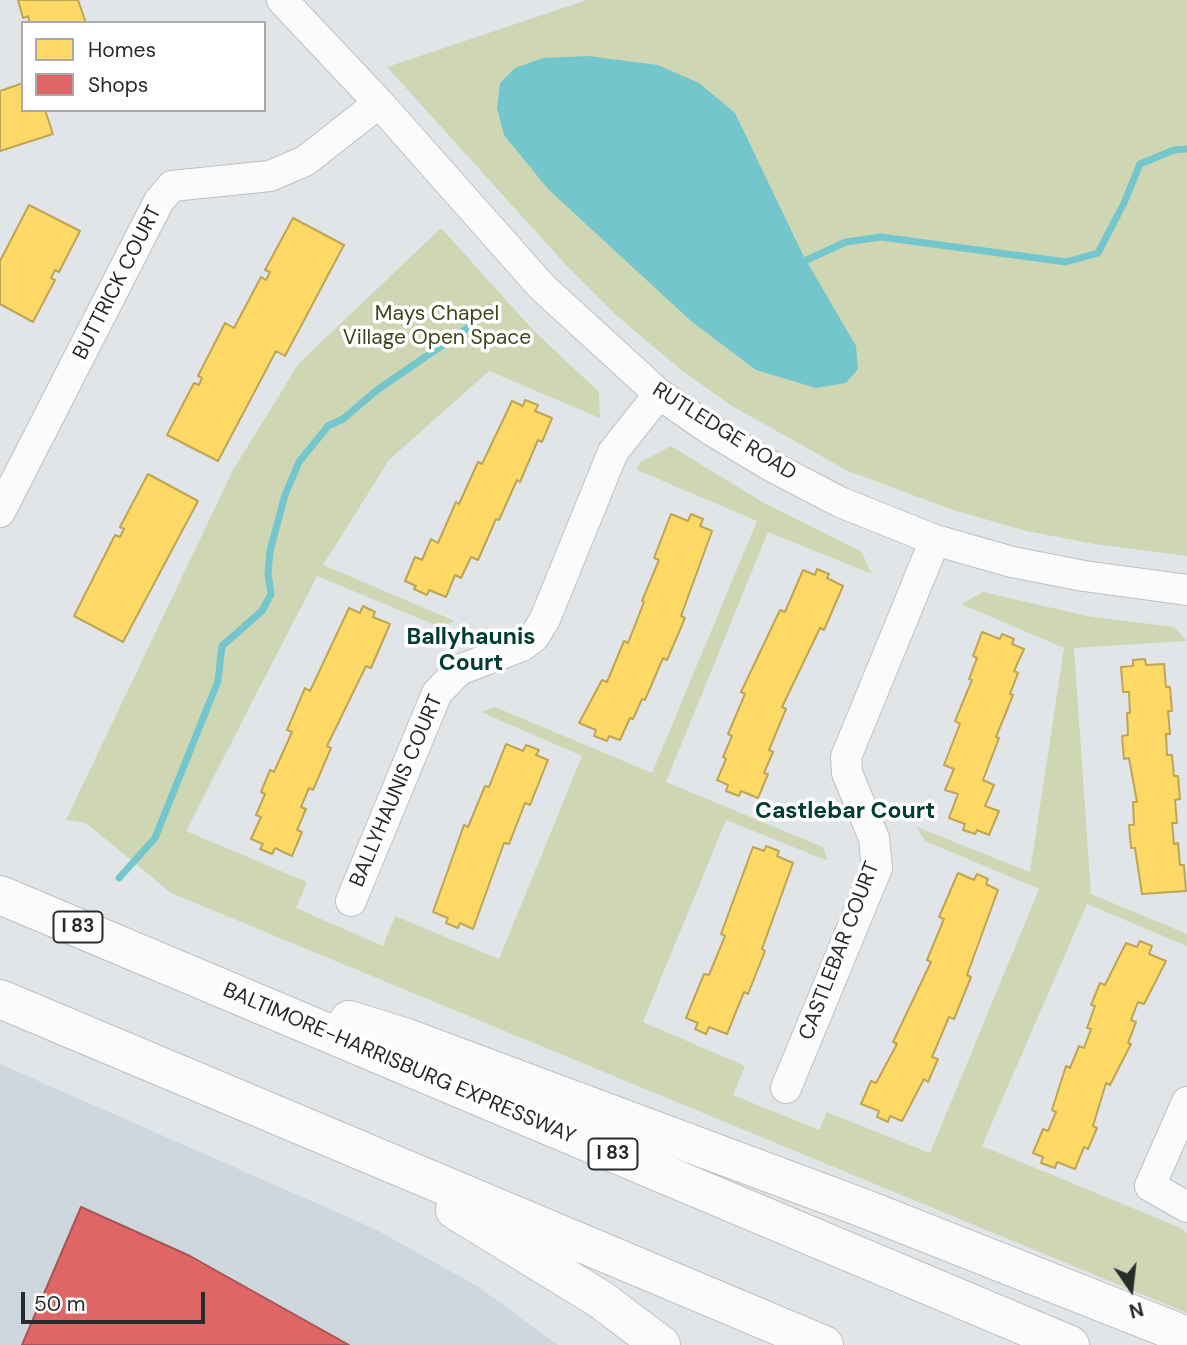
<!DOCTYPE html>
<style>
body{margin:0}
#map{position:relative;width:1187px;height:1345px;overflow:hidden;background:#e2e5e8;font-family:"DM Sans",sans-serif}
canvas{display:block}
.legend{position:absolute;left:21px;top:21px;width:245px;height:91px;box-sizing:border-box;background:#fff;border:2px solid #a9aaab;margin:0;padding:9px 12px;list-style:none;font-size:21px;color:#282b2d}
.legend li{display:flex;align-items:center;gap:14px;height:35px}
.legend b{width:35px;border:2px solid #a9aaab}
.north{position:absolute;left:1096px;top:1254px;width:70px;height:70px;-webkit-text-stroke:5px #fff;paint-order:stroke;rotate:166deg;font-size:19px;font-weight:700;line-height:28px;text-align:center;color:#282b2d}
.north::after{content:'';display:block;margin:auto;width:24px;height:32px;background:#282b2d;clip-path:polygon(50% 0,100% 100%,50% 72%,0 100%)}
.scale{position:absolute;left:21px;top:1292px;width:184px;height:32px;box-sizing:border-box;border:4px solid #282b2d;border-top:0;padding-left:9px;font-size:21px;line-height:24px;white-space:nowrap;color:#282b2d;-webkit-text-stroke:5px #fff;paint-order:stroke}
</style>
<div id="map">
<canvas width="1187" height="1345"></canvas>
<ul class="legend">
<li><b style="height:19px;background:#ffd966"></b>Homes</li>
<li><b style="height:19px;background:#e06666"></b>Shops</li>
</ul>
<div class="north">N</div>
<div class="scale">50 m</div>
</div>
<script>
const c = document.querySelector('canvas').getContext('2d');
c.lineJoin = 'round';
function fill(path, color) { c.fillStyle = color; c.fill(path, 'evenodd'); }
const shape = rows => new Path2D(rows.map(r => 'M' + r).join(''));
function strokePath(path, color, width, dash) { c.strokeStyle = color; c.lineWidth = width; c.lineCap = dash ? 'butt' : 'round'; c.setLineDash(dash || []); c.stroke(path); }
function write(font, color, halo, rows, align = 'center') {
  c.font = font + ' "DM Sans",sans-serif'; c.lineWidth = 7; c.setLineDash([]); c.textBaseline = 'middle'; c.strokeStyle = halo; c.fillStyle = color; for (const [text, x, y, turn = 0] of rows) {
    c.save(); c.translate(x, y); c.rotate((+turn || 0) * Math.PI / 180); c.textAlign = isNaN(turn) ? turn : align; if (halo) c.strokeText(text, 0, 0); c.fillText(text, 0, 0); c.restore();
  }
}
fill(shape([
 [0,1064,375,1229,477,1286,558,1345,0,1345]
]), '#ced7de');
fill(shape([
 [587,0,1187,0,1187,556,1095,544,1026,531,950,509,848,471,732,406,680,369,616,315,566,265,387,67],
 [441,228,534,331,599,392,600,418,489,371,389,460,323,565,455,621,440,627,317,576,186,831,307,882,296,908,383,946,395,916,499,959,582,756,481,712,495,707,652,773,757,521,637,470,639,463,671,446,764,503,861,551,872,574,768,532,666,782,823,847,828,861,726,820,643,1022,745,1066,733,1095,819,1130,827,1112,930,1153,1039,889,925,841,917,827,1030,872,1064,648,961,604,983,592,1087,616,1174,627,1187,641,1074,648,1091,894,1187,934,1187,946,1087,904,982,1146,1181,1228,1187,1233,1187,1313,171,893,86,823,66,820,233,470,299,363]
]), '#cfd6b4');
fill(shape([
 [588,56,658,65,699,83,735,113,803,255,856,346,858,369,846,383,816,388,756,370,691,321,548,189,504,135,497,108,500,83,515,68,543,58]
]), '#73c6cb');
const homes = shape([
 [18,0,78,0,86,23,30,23,28,16,23,18,18,0],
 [23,83,23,110,45,110,53,134,0,151,0,91,23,83],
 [29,205,80,231,59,272,55,270,51,278,55,280,33,322,0,304,0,261,29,205],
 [293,218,344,245,285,356,276,351,218,461,167,435,194,383,199,385,202,378,198,376,225,323,234,328,261,277,266,280,270,272,265,270,293,218],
 [525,400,538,405,535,411,552,418,542,442,538,440,520,482,517,480,499,520,496,519,478,560,471,557,461,578,455,575,446,597,429,590,427,595,414,589,416,586,405,581,415,557,422,560,431,539,438,543,456,502,459,504,478,462,482,464,512,401,523,406,525,400],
 [148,474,198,501,123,642,74,616,115,535,120,537,124,529,120,527,148,474],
 [671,514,688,521,691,514,703,519,700,526,712,531,681,616,685,618,667,660,663,658,645,700,642,699,633,719,630,718,620,740,609,736,607,741,594,736,596,730,579,723,602,680,607,682,624,641,628,643,644,602,642,601,659,560,654,558,671,514],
 [817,569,829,574,827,578,843,586,824,630,820,628,782,707,786,709,769,750,773,752,764,773,768,774,758,798,741,791,739,796,726,791,728,785,717,780,726,759,723,757,732,736,728,734,745,694,741,692,780,610,785,612,803,570,815,575,817,569],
 [363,606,375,612,373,617,390,624,371,668,366,666,327,746,331,748,313,790,309,788,301,807,306,809,297,830,302,832,292,856,275,848,272,854,260,849,263,844,251,839,261,817,256,815,265,794,261,792,270,770,274,772,292,732,287,730,305,688,310,691,349,608,360,613,363,606],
 [982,632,1000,639,1002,634,1014,639,1012,644,1024,649,1014,671,1018,673,1010,694,1013,695,996,737,999,738,983,780,994,785,985,806,999,811,989,835,977,830,975,834,963,830,965,824,949,818,958,794,945,790,954,769,944,765,960,724,955,721,972,680,969,679,977,658,973,656,982,632],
 [1145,659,1146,665,1164,664,1166,687,1170,687,1172,711,1168,711,1170,734,1166,734,1167,755,1172,755,1174,776,1178,776,1180,799,1175,800,1177,823,1172,823,1174,844,1178,843,1180,865,1184,865,1186,891,1142,894,1135,848,1131,848,1129,825,1134,825,1133,802,1137,802,1129,758,1124,759,1122,736,1128,735,1127,713,1130,713,1129,692,1123,692,1121,667,1133,666,1133,660,1145,659],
 [506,744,523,751,526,745,539,750,536,755,548,760,530,805,525,803,509,844,504,843,473,929,460,923,458,928,446,923,448,918,433,912,464,825,468,827,485,786,489,787,506,744],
 [766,846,779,851,777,856,793,863,762,949,765,951,748,994,744,992,727,1034,709,1027,706,1034,695,1029,698,1023,686,1018,704,974,709,975,725,936,721,934,753,847,764,851,766,846],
 [958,873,974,880,977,874,988,879,986,884,998,890,967,975,971,977,954,1019,949,1017,932,1057,938,1059,928,1082,924,1079,902,1121,890,1116,888,1122,877,1117,879,1111,861,1104,871,1081,876,1083,897,1044,893,1042,931,962,927,960,944,919,939,917,958,873],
 [1140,941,1152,946,1149,954,1166,961,1144,1004,1138,1002,1131,1020,1136,1022,1128,1043,1131,1044,1110,1085,1106,1083,1093,1126,1097,1128,1088,1149,1084,1147,1075,1169,1057,1162,1055,1168,1041,1163,1043,1157,1033,1153,1043,1129,1048,1131,1056,1112,1052,1110,1066,1066,1070,1068,1079,1046,1084,1048,1091,1029,1087,1028,1095,1006,1091,1005,1100,983,1105,985,1126,943,1137,947,1140,941]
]);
fill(homes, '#ffd966');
strokePath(homes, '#bea555', 2);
const shops = shape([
 [81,1207,190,1256,349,1345,22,1345,81,1207]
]);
fill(shops, '#e06666');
strokePath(shops, '#a95455', 2);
strokePath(shape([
 [800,263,846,242,881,237,1066,262,1098,253,1124,203,1140,164,1174,150,1187,149],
 [119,878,155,838,218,681,222,646,262,611,271,594,268,574,270,551,285,495,299,462,328,426,343,419,377,390,469,327]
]), '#73c6cb', 7);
const minor = shape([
 [282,0,379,103,542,287,659,394,711,430,771,466,840,502,935,540,1012,562,1084,576,1187,590],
 [0,512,159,201,172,186,270,176,305,161,379,103],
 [351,901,437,693,459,670,522,646,534,637,545,619,613,452,659,394],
 [786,1088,877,868,874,838,847,773,846,757,935,540],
 [1187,1102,1150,1186,1187,1207]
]);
const highway = shape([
 [0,895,1070,1345],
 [0,999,824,1345],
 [349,1020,407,1038,863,1208,1187,1336],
 [455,1210,600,1299,661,1345]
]);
strokePath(minor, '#bec0c2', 32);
strokePath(highway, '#bec0c2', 40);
strokePath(minor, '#fbfbfc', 30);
strokePath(highway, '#fbfbfc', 38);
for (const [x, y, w] of [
 [78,927,49],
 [613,1154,49]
]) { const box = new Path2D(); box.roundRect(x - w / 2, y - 15.5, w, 31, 5); c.fillStyle = '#fff'; c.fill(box); strokePath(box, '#282b2d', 2); }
write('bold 19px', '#282b2d', null, [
 ["I 83",78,927],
 ["I 83",613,1154]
]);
write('21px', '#282b2d', '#fff', [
 ["BUTTRICK COURT",118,283,-63],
 ["RUTLEDGE ROAD",724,432,32],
 ["BALLYHAUNIS COURT",397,791,-67],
 ["CASTLEBAR COURT",840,951,-69],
 ["BALTIMORE-HARRISBURG EXPRESSWAY",399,1064,23]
]);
write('21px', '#40461b', '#fff', [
 ["Mays Chapel",437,314],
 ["Village Open Space",437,338]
]);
write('bold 23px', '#003c31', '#fff', [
 ["Ballyhaunis",471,638],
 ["Court",471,664],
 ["Castlebar Court",845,812]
]);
</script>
